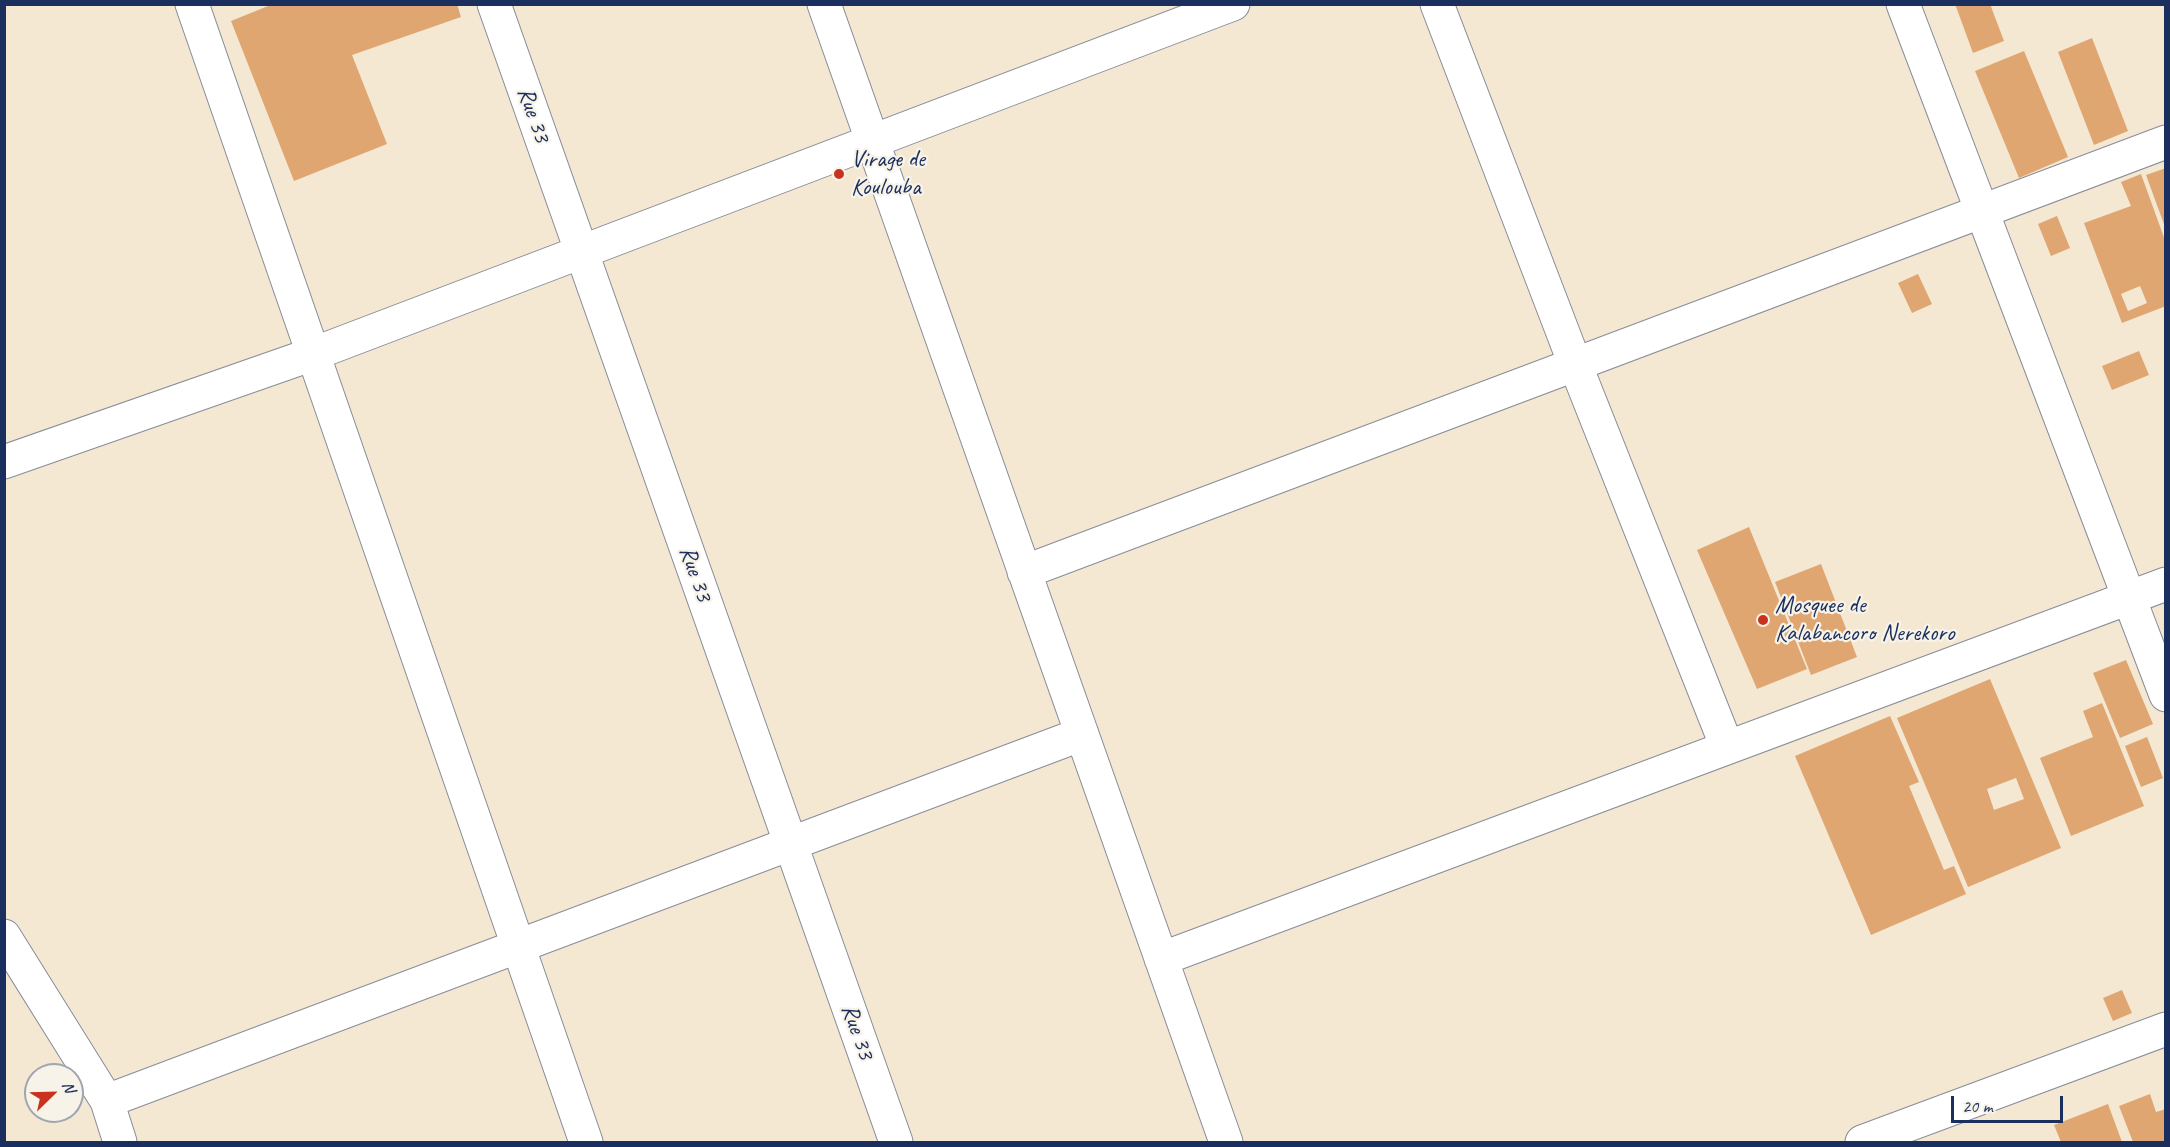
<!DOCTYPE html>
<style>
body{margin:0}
#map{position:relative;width:2170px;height:1147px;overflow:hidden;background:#f4e8d3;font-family:Caveat,sans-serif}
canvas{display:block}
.frame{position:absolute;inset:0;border:6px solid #1b2f5e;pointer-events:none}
.north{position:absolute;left:24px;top:1063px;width:60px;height:60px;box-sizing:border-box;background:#f7f3e8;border:2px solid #9fa5b1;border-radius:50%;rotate:67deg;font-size:16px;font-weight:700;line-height:24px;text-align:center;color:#1b2f5e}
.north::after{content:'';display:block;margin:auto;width:21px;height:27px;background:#c8321e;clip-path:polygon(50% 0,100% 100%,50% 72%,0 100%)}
.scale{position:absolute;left:1951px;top:1096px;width:112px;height:27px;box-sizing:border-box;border:3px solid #1b2f5e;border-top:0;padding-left:8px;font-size:18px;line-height:21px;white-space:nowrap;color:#1b2f5e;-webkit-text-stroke:4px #f7f3e8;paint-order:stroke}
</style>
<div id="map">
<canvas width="2170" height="1147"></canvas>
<div class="frame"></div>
<div class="north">N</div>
<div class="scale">20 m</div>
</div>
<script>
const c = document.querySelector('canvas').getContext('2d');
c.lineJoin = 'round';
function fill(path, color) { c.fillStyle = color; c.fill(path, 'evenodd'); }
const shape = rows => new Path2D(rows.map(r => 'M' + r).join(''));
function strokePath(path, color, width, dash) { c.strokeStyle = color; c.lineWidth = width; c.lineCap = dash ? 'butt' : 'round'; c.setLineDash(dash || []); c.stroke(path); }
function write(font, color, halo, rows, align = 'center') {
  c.font = font + ' Caveat,sans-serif'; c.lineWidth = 4.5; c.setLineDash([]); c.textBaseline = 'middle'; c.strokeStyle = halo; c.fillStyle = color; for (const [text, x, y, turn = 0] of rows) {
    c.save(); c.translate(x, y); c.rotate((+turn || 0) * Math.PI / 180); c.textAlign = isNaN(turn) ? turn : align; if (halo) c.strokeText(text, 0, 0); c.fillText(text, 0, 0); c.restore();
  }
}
fill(shape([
 [273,4,457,4,461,17,352,55,387,144,294,181,231,21],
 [1955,4,1990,4,2004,41,1973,53],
 [2092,38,2128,131,2094,145,2058,52],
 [2024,51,2068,157,2019,178,1975,71],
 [2166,168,2166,227,2165,227,2146,175],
 [2141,174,2166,243,2166,306,2122,323,2084,223,2131,206,2121,182],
 [2140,286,2147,303,2128,311,2121,294],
 [2057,216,2070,248,2051,256,2038,224],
 [1918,274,1932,304,1912,313,1898,283],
 [2139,351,2149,375,2112,390,2102,366],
 [1749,527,1807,669,1757,689,1697,550],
 [1821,564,1857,657,1811,675,1775,582],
 [2126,660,2153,724,2120,738,2093,673],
 [1990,679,2061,848,1968,887,1897,718],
 [2016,778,2024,799,1994,810,1987,789],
 [2102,703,2144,806,2071,836,2040,758,2093,737,2083,711],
 [1890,716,1919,782,1909,786,1944,870,1954,866,1966,894,1871,935,1795,756],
 [2147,737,2163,778,2141,787,2125,746],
 [2122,990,2132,1013,2113,1021,2103,998],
 [2150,1094,2156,1112,2166,1109,2166,1142,2133,1142,2119,1106],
 [2108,1104,2122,1142,2061,1142,2054,1125]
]), '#dfa672');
const minor = shape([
 [192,4,586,1142],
 [494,4,896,1142],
 [824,4,1226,1142],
 [1437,4,1575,364,1727,747],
 [1903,4,2166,695],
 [4,462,313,354,1233,4],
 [1024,572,2166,142],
 [4,936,107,1101,120,1142],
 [1161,959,2166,584],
 [107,1101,1082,734],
 [1862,1142,2166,1029]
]);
strokePath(minor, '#888c98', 35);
strokePath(minor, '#fff', 33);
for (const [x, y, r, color] of [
 [839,174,6,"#c8321e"],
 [1763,620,6,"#c8321e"]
]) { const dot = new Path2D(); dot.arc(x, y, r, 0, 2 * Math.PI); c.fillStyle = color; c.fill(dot); strokePath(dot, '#f7f3e8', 2); }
write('24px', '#1b2f5e', '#f7f3e8', [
 ["Rue 33",533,115,71],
 ["Rue 33",695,574,71],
 ["Rue 33",857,1032,71]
]);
write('24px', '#1b2f5e', '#f7f3e8', [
 ["Virage de",851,160],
 ["Koulouba",851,188],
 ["Mosquee de",1775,606],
 ["Kalabancoro Nerekoro",1775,634]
], 'left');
</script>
